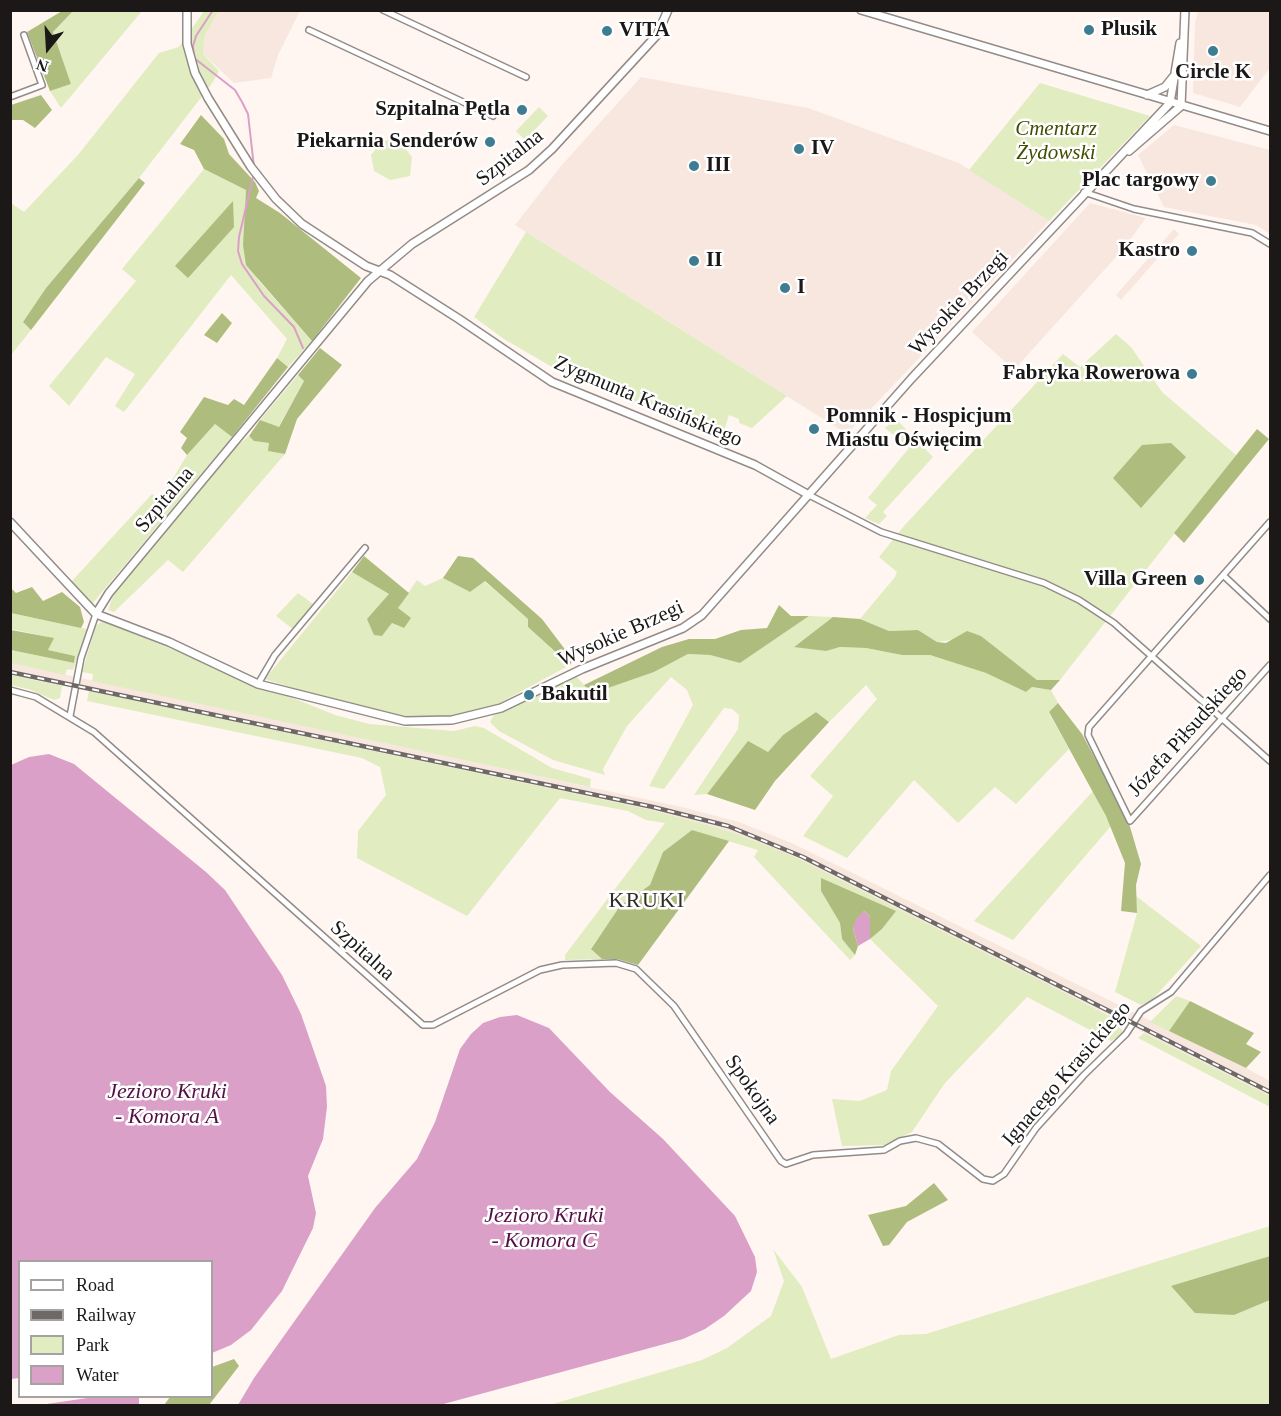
<!DOCTYPE html>
<meta charset="utf-8">
<style>
body{margin:0}
#map{position:relative;width:1281px;height:1416px;overflow:hidden;background:#fff6f1;font-family:"Times New Roman",serif}
canvas{display:block}
.frame{position:absolute;inset:0;border:12px solid #1b1817;pointer-events:none}
.legend{position:absolute;left:18px;top:1260px;width:195px;height:138px;box-sizing:border-box;background:#fff;border:2px solid #a4a3a2;margin:0;padding:8px 10px;list-style:none;font-size:18px;color:#1b1817}
.legend li{display:flex;align-items:center;gap:12px;height:30px}
.legend b{width:30px;border:2px solid #a4a3a2}
.north{position:absolute;left:18px;top:18px;width:60px;height:60px;-webkit-text-stroke:4px #fff;paint-order:stroke;rotate:198deg;font-size:16px;font-weight:700;line-height:24px;text-align:center;color:#1b1817}
.north::after{content:'';display:block;margin:auto;width:21px;height:27px;background:#1b1817;clip-path:polygon(50% 0,100% 100%,50% 72%,0 100%)}
</style>
<div id="map">
<canvas width="1281" height="1416"></canvas>
<div class="frame"></div>
<ul class="legend">
<li><b style="height:8px;background:#fff"></b>Road</li>
<li><b style="height:8px;background:#6e6966"></b>Railway</li>
<li><b style="height:16px;background:#e1ecc1"></b>Park</li>
<li><b style="height:16px;background:#dba0c8"></b>Water</li>
</ul>
<div class="north">N</div>
</div>
<script>
const c = document.querySelector('canvas').getContext('2d');
c.lineJoin = 'round';
function fill(path, color) { c.fillStyle = color; c.fill(path, 'evenodd'); }
const shape = rows => new Path2D(rows.map(r => 'M' + r).join(''));
function strokePath(path, color, width, dash) { c.strokeStyle = color; c.lineWidth = width; c.lineCap = dash ? 'butt' : 'round'; c.setLineDash(dash || []); c.stroke(path); }
function write(font, color, halo, rows, align = 'center') {
  c.font = font + ' "Times New Roman",serif'; c.lineWidth = 5; c.setLineDash([]); c.textBaseline = 'middle'; c.strokeStyle = halo; c.fillStyle = color; for (const [text, x, y, turn = 0] of rows) {
    c.save(); c.translate(x, y); c.rotate((+turn || 0) * Math.PI / 180); c.textAlign = isNaN(turn) ? turn : align; if (halo) c.strokeText(text, 0, 0); c.fillText(text, 0, 0); c.restore();
  }
}
fill(shape([
 [219,11,300,11,278,55,271,78,234,83,203,54,205,35],
 [1198,11,1270,11,1270,68,1240,107,1193,93,1195,23],
 [641,77,808,108,959,163,1049,221,847,434,515,225,561,166],
 [1174,125,1270,150,1270,234,1256,225,1164,207,1138,155],
 [1090,203,1146,218,1124,248,1014,370,972,332],
 [1174,229,1179,234,1121,300,1116,295],
 [11,663,682,807,739,822,794,844,1246,1068,1270,1081,1270,1096,793,856,729,831,652,810,11,675]
]), '#f8e7df');
fill(shape([
 [73,11,142,11,61,108,50,91,71,84,53,32],
 [204,11,219,11,205,35,203,54,219,71,213,82,139,178,46,288,23,322,31,330,11,355,11,203,24,212,78,155,159,53,179,47],
 [1040,83,1150,116,1049,221,969,170],
 [539,107,548,116,525,140,516,131],
 [387,140,401,143,412,157,410,176,390,180,374,171,371,155,380,143],
 [204,169,246,190,244,230,258,280,312,341,288,367,277,358,287,339,231,275,124,412,115,406,135,374,106,357,69,406,49,386,136,281,122,269],
 [526,232,787,396,752,428,739,423,739,419,729,415,723,434,699,428,559,371,504,339,474,317],
 [1116,334,1131,347,1162,392,1236,455,1060,680,1037,680,981,636,937,642,918,630,889,631,860,619,895,577,897,572,879,557,904,526,1063,354,1080,367],
 [298,375,304,381,278,428,260,420],
 [896,419,933,457,883,512,887,516,879,524,865,518,877,505,868,498,909,448,885,428],
 [215,424,232,437,92,604,71,582,152,494,160,500,187,455],
 [249,436,254,441,269,443,269,451,285,454,183,572,168,560,114,612,108,610,114,593,233,449],
 [352,572,389,594,382,636,392,623,404,628,398,608,417,580,425,586,443,578,470,592,484,581,528,619,528,627,570,665,468,720,449,724,398,722,265,679],
 [298,593,313,604,293,629,276,616],
 [11,613,87,629,73,670,67,669,65,675,11,663,11,650,74,663,75,656,48,650,53,638,11,629],
 [809,616,833,617,795,646,826,651,840,647,866,648,902,655,930,655,986,673,1026,692,1032,687,1051,690,1058,703,1049,713,1069,749,1016,804,995,787,958,823,914,780,847,858,803,836,833,796,810,776,877,699,866,685,829,722,816,712,783,735,768,752,748,742,707,794,694,795,738,729,739,715,732,709,724,708,664,789,649,786,693,705,687,690,671,677,627,726,603,769,605,775,553,760,499,731,490,722,494,715,575,675,596,698,604,689,654,672,688,654,710,655,740,663],
 [102,621,335,715,369,724,454,731,475,726,484,728,552,768,591,779,590,787,92,681,93,674,82,672,96,626],
 [11,675,62,686,60,698,54,700,31,690,11,685],
 [89,691,652,810,729,831,793,856,1075,998,1121,1022,1119,1027,1125,1033,1111,1041,1027,997,945,1083,912,1132,884,1145,842,1146,832,1099,860,1101,887,1090,891,1071,938,1006,870,939,882,929,895,911,821,891,840,923,842,939,855,955,850,960,754,857,758,850,692,830,663,852,650,885,620,907,591,948,602,959,565,960,565,955,665,823,646,820,628,811,560,798,467,916,357,858,358,831,386,795,380,767,362,758,87,701],
 [1093,791,1111,826,1013,940,974,921],
 [1136,896,1201,946,1152,1000,1141,1005,1115,992,1137,913],
 [1176,996,1190,1001,1169,1031,1150,1022],
 [1144,1033,1270,1096,1270,1107,1138,1038],
 [1270,1226,1270,1256,1171,1287,1234,1315,1270,1300,1270,1405,546,1406,702,1360,727,1348,771,1316,784,1281,773,1249,802,1287,831,1359,899,1335,926,1334]
]), '#e1ecc1');
fill(shape([
 [62,11,73,11,53,32,71,84,50,91,27,32],
 [41,95,52,110,35,128,23,120,11,120,11,105],
 [201,115,224,139,229,154,255,182,259,191,256,198,280,213,361,278,312,341,246,265,243,245,246,190,204,169,194,150,180,144],
 [139,178,145,183,31,330,23,322,46,288],
 [233,201,234,227,188,278,175,266],
 [222,313,232,323,217,343,204,335],
 [320,348,342,365,297,419,285,454,268,451,269,443,254,441,249,436,260,420,279,427,304,381,298,375],
 [277,358,288,367,232,437,215,424,187,455,181,448,187,438,180,432,204,397,228,405,234,399,244,405],
 [1257,429,1269,439,1184,543,1174,533],
 [1171,443,1186,457,1141,508,1113,478,1142,445],
 [364,556,409,593,398,608,411,618,404,628,392,623,382,636,374,635,367,619,389,594,352,572],
 [458,556,473,558,542,619,573,660,570,665,528,627,528,619,485,581,470,592,443,578],
 [32,587,43,601,62,592,80,607,84,622,81,628,11,613,11,588,16,593],
 [779,605,791,616,809,616,740,663,710,655,688,654,654,672,605,689,604,695,595,698,584,685,662,647,689,639,715,639,741,630,767,628],
 [833,617,860,619,889,631,918,630,937,642,946,643,967,631,981,636,1037,680,1060,680,1051,690,1032,687,1026,692,986,673,930,655,902,655,866,648,840,647,826,651,794,647],
 [11,630,54,638,48,650,75,656,74,663,11,650],
 [1058,703,1082,734,1128,820,1141,864,1136,885,1137,913,1121,911,1125,863,1106,816,1049,712],
 [816,712,829,722,775,781,755,810,707,794,748,741,768,752,783,735],
 [692,830,729,841,638,965,617,959,602,959,591,949,620,906,650,885,663,852],
 [821,878,896,911,882,929,870,939,870,917,864,911,853,928,858,946,855,955,842,939,840,923,821,891],
 [1190,1001,1254,1033,1246,1044,1261,1052,1246,1068,1169,1031],
 [934,1183,948,1200,907,1222,889,1245,883,1246,868,1215,906,1206],
 [1270,1256,1270,1300,1234,1315,1195,1313,1171,1286],
 [234,1359,239,1366,209,1405,164,1405,170,1397,212,1396,212,1367]
]), '#aebd7d');
fill(shape([
 [49,754,74,764,206,872,225,890,282,975,301,1014,326,1086,327,1107,323,1139,308,1176,316,1213,313,1228,282,1291,251,1330,231,1345,212,1353,212,1262,20,1262,19,1378,11,1379,11,765,29,757],
 [864,911,870,917,870,939,858,946,853,928,856,919],
 [517,1015,549,1028,610,1092,663,1139,735,1216,755,1257,757,1272,751,1291,724,1316,705,1329,683,1339,440,1405,238,1405,254,1378,375,1208,417,1159,435,1122,460,1049,471,1034,483,1023,500,1017],
 [94,1397,139,1397,139,1405,40,1405]
]), '#dba0c8');
strokePath(shape([
 [213,10,196,36,193,46,194,58,235,90,242,102,248,114,254,167],
 [254,173,239,237,238,251,242,264,264,296,294,327,303,348]
]), '#dba0c8', 2);
const minor = shape([
 [383,10,526,77],
 [309,30,493,116],
 [10,97,42,85,24,35],
 [1084,192,1134,209,1252,233,1270,244],
 [809,495,881,532,1044,583,1079,600,1114,623,1270,761],
 [1270,522,1089,727,1088,735,1130,821,1270,665],
 [1224,576,1270,619],
 [258,684,275,655,365,548],
 [10,690,36,697,94,732,423,1025,433,1025,540,970,562,965,616,963,636,969,674,1006,781,1161,786,1164,813,1155,884,1150,900,1141,916,1138,938,1144,983,1179,993,1181,1004,1174,1036,1128,1084,1075,1126,1034,1141,1011,1171,992,1270,875],
 [70,716,81,658,96,614]
]);
const tertiary = shape([
 [187,10,187,44,195,73,208,98,251,167,276,199,302,224,366,266,390,275,459,319,552,382,755,465,809,495],
 [861,10,1270,131],
 [1147,95,1165,87,1173,77],
 [1170,103,1180,43],
 [1129,151,1181,106,1185,10],
 [10,522,96,614,169,642,258,684,405,721,452,720,501,708,582,669,683,628,702,615,912,378,1170,103],
 [96,614,109,593,368,281,412,244,529,170,552,149,657,35,668,10]
]);
strokePath(minor, '#938b87', 8);
strokePath(tertiary, '#938b87', 10);
strokePath(minor, '#fff', 5);
strokePath(tertiary, '#fff', 7);
const rail = shape([
 [10,672,653,807,728,826,803,857,1270,1092]
]);
strokePath(rail, '#6e6966', 4.5);
strokePath(rail, '#fff', 2, [7]);
for (const [x, y, r, color] of [
 [1089,30,6,"#3e7c92"],
 [607,31,6,"#3e7c92"],
 [1213,51,6,"#3e7c92"],
 [522,110,6,"#3e7c92"],
 [490,142,6,"#3e7c92"],
 [799,149,6,"#3e7c92"],
 [694,166,6,"#3e7c92"],
 [1211,181,6,"#3e7c92"],
 [1192,251,6,"#3e7c92"],
 [694,261,6,"#3e7c92"],
 [785,288,6,"#3e7c92"],
 [1192,374,6,"#3e7c92"],
 [814,429,6,"#3e7c92"],
 [1199,580,6,"#3e7c92"],
 [529,695,6,"#3e7c92"]
]) { const dot = new Path2D(); dot.arc(x, y, r, 0, 2 * Math.PI); c.fillStyle = color; c.fill(dot); strokePath(dot, '#fff', 2); }
write('bold 21px', '#1b1817', '#fff', [
 ["Plusik",1101,30],
 ["VITA",619,31],
 ["Circle K",1213,73,"center"],
 ["Szpitalna Pętla",510,110,"right"],
 ["Piekarnia Senderów",478,142,"right"],
 ["IV",811,149],
 ["III",706,166],
 ["Plac targowy",1199,181,"right"],
 ["Kastro",1180,251,"right"],
 ["II",706,261],
 ["I",797,288],
 ["Fabryka Rowerowa",1180,374,"right"],
 ["Pomnik - Hospicjum",826,417],
 ["Miastu Oświęcim",826,441],
 ["Villa Green",1187,580,"right"],
 ["Bakutil",541,695]
], 'left');
write('italic 21px', '#424d00', '#fff', [
 ["Cmentarz",1056,129],
 ["Żydowski",1056,153]
]);
write('21px', '#1b1817', '#fff', [
 ["Szpitalna",510,158,-38],
 ["Wysokie Brzegi",959,303,-47],
 ["Zygmunta Krasińskiego",648,402,23],
 ["Szpitalna",165,500,-50],
 ["Wysokie Brzegi",621,634,-24],
 ["Józefa Piłsudskiego",1188,732,-48],
 ["Szpitalna",362,951,42],
 ["Ignacego Krasickiego",1067,1074,-49],
 ["Spokojna",752,1090,55]
]);
c.letterSpacing = '1.5px';
write('22px', '#332d2a', '#fff', [
 ["KRUKI",647,901]
]);
c.letterSpacing = '0px';
write('italic 22px', '#541045', '#fff', [
 ["Jezioro Kruki",167,1092],
 ["- Komora A",167,1117],
 ["Jezioro Kruki",544,1216],
 ["- Komora C",544,1241]
]);
</script>
